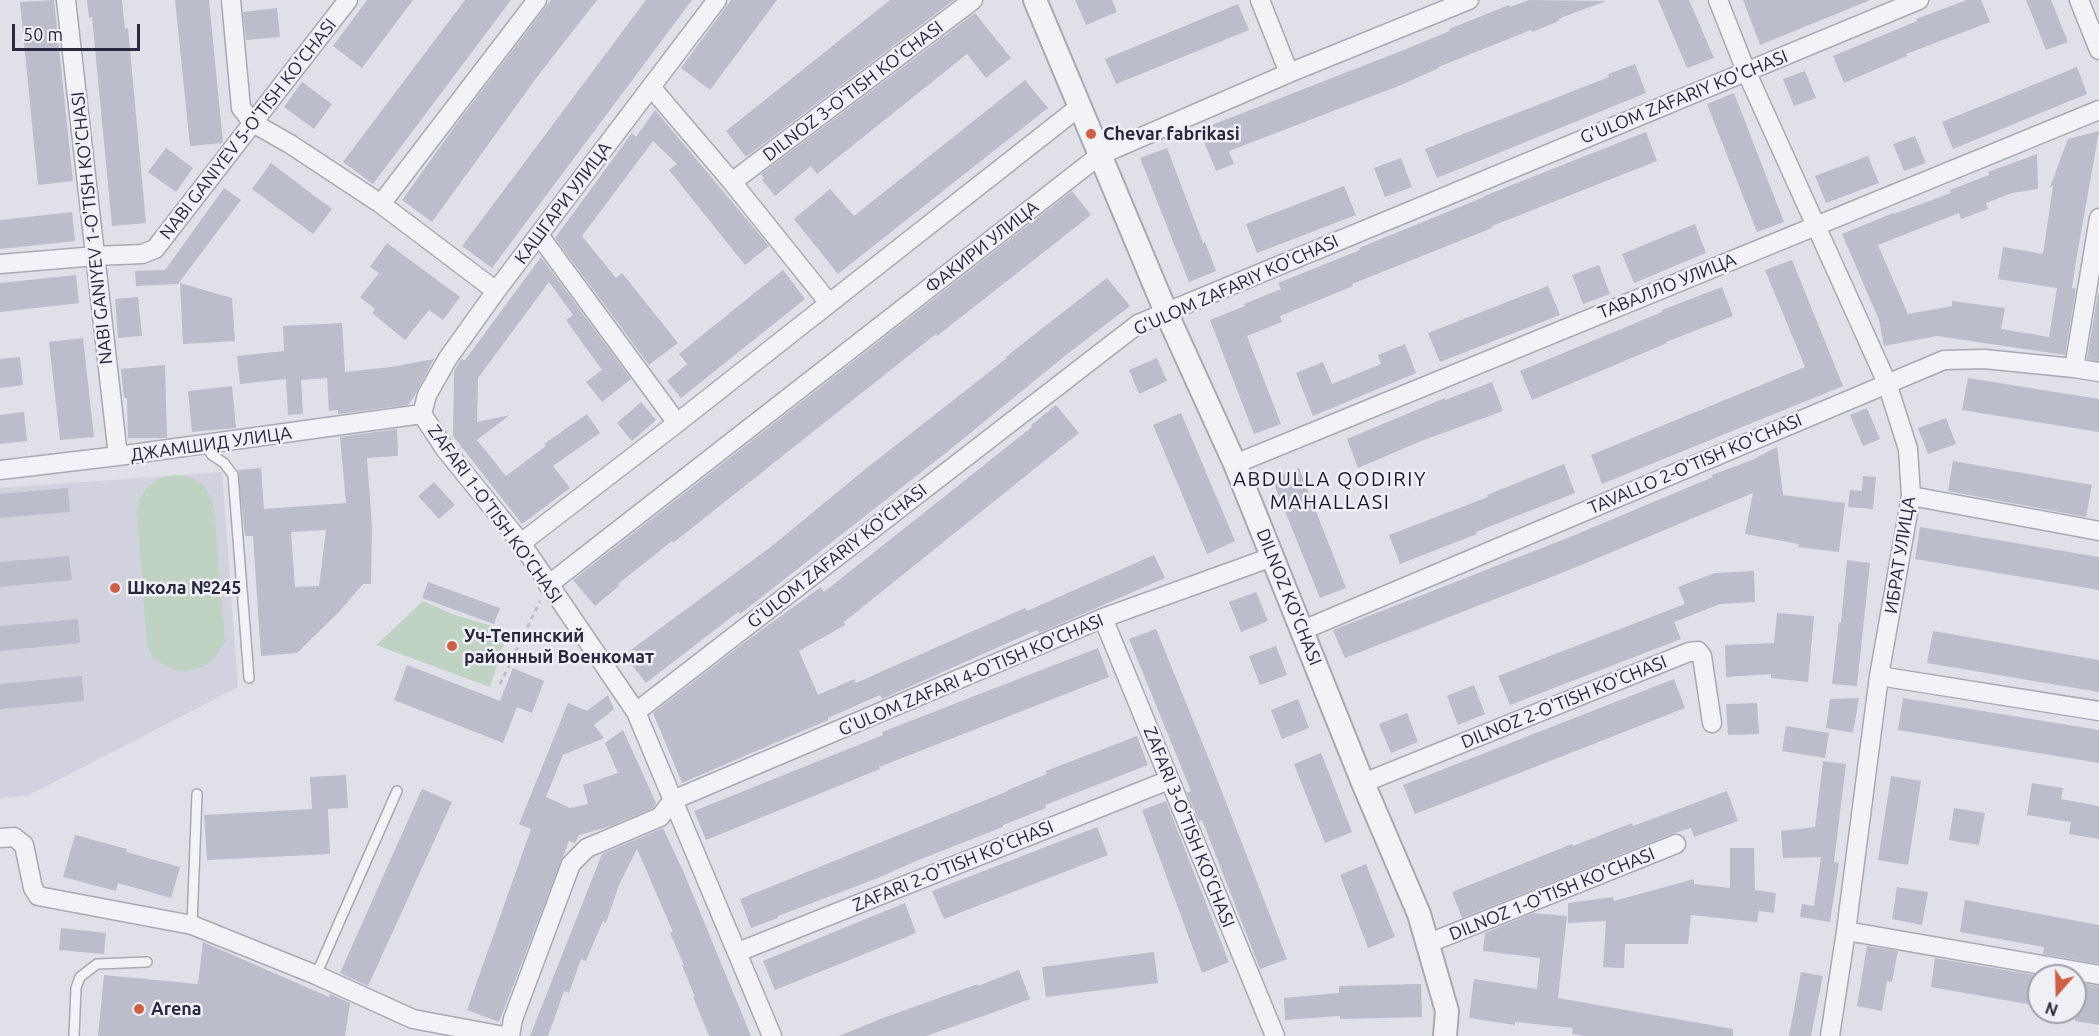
<!DOCTYPE html>
<meta charset="utf-8">
<style>
body{margin:0}
#map{position:relative;width:2099px;height:1036px;overflow:hidden;background:#dfe0e8;font-family:Ubuntu,sans-serif}
canvas{display:block}
.north{position:absolute;left:2027px;top:964px;width:60px;height:60px;box-sizing:border-box;background:#efeff6;border:2px solid #9fa0ad;border-radius:50%;rotate:200deg;font-size:16px;font-weight:700;line-height:24px;text-align:center;color:#28293f}
.north::after{content:'';display:block;margin:auto;width:21px;height:27px;background:#cd5f45;clip-path:polygon(50% 0,100% 100%,50% 72%,0 100%)}
.scale{position:absolute;left:12px;top:24px;width:128px;height:27px;box-sizing:border-box;border:3px solid #28293f;border-top:0;padding-left:8px;font-size:18px;line-height:21px;white-space:nowrap;color:#28293f;-webkit-text-stroke:4px #efeff6;paint-order:stroke}
</style>
<div id="map">
<canvas width="2099" height="1036"></canvas>
<div class="north">N</div>
<div class="scale">50 m</div>
</div>
<script>
const c = document.querySelector('canvas').getContext('2d');
c.lineJoin = 'round';
function fill(path, color) { c.fillStyle = color; c.fill(path, 'evenodd'); }
const shape = rows => new Path2D(rows.map(r => 'M' + r).join(''));
function strokePath(path, color, width, dash) { c.strokeStyle = color; c.lineWidth = width; c.lineCap = dash ? 'butt' : 'round'; c.setLineDash(dash || []); c.stroke(path); }
function write(font, color, halo, rows, align = 'center') {
  c.font = font + ' Ubuntu,sans-serif'; c.lineWidth = 5; c.setLineDash([]); c.textBaseline = 'middle'; c.strokeStyle = halo; c.fillStyle = color; for (const [text, x, y, turn = 0] of rows) {
    c.save(); c.translate(x, y); c.rotate((+turn || 0) * Math.PI / 180); c.textAlign = isNaN(turn) ? turn : align; if (halo) c.strokeText(text, 0, 0); c.fillText(text, 0, 0); c.restore();
  }
}
fill(shape([
 [222,472,238,687,27,796,0,798,0,488]
]), '#d1d2dd');
fill(shape([
 [180,475,192,478,203,485,210,496,214,508,225,641,219,652,211,662,200,668,188,671,175,670,163,665,153,657,147,646,137,513,139,500,145,489,155,481,167,476],
 [423,601,455,615,492,626,505,641,490,687,376,645]
]), '#c0d2c2');
fill(shape([
 [54,0,73,181,38,185,20,2],
 [87,0,122,0,125,29,128,28,146,223,112,226,92,17,89,18],
 [175,0,209,0,223,143,190,146],
 [367,0,413,0,362,68,333,46],
 [465,0,511,0,373,184,343,162],
 [551,0,597,0,537,77,432,222,402,200,458,122],
 [646,0,692,0,492,268,462,246],
 [731,0,777,0,710,90,681,68],
 [890,0,954,0,746,157,726,131],
 [1075,0,1112,0,1117,12,1086,25],
 [1529,0,1606,1,1558,19,1559,21,1532,32,1531,30,1438,67,1439,68,1401,85,1229,151,1234,164,1216,171,1199,130,1401,51,1450,31,1449,29,1509,5,1510,7],
 [1658,0,1689,0,1714,58,1687,68],
 [1743,0,1868,0,1868,1,1760,45],
 [1967,0,1981,0,1990,22,1906,54,1907,56,1844,83,1833,56,1917,21,1916,19],
 [2026,0,2051,0,2068,42,2046,50],
 [1238,4,1249,30,1116,84,1105,59],
 [277,8,280,37,246,40,243,12],
 [975,13,1011,58,986,78,967,54,817,174,811,166,775,196,762,180,764,178,761,174],
 [1635,64,1646,93,1437,178,1425,149,1609,77,1608,74],
 [2077,67,2087,94,1953,149,1942,122],
 [1805,71,1816,98,1794,106,1783,79],
 [1025,80,1048,108,838,274,794,219,830,189,854,216],
 [302,82,332,104,314,129,284,107],
 [1734,93,1784,222,1757,232,1707,104],
 [655,110,769,246,745,265,669,170,677,164,653,141,582,236,616,278,622,273,678,343,649,365,555,238,632,133,636,137],
 [2099,131,2076,261,2072,288,2076,289,2065,355,1937,336,1884,346,1879,320,1842,234,1893,213,1894,214,1951,193,1950,190,1989,175,1988,172,2037,154,2038,189,2012,193,1986,203,1988,209,1961,219,1959,213,1878,245,1908,314,1952,306,1952,301,2005,308,2001,329,2049,337,2057,288,1998,279,2003,247,2043,254,2053,186,2050,187,2068,139],
 [1646,132,1657,161,1492,226,1492,228,1352,284,1353,286,1280,316,1282,322,1247,336,1281,424,1254,434,1210,320,1245,306,1244,304,1281,289,1278,283,1360,250,1359,248,1484,197,1484,196],
 [1915,136,1926,163,1904,171,1893,144],
 [166,148,193,168,176,192,148,172],
 [1167,148,1203,243,1205,242,1216,271,1189,282,1140,158],
 [1868,156,1879,183,1826,203,1815,176],
 [1401,158,1412,187,1385,197,1374,168],
 [271,163,332,209,313,234,252,189],
 [1344,186,1356,215,1257,253,1246,224],
 [224,188,241,200,178,284,136,286,135,271,165,270],
 [1072,191,1091,215,937,336,936,334,673,543,672,541,618,584,619,586,595,606,573,580],
 [72,212,75,241,0,249,0,220],
 [1695,224,1706,253,1634,283,1622,254],
 [387,243,460,297,443,320,429,310,405,340,372,313,375,309,360,297,379,273,370,267],
 [541,257,631,379,602,402,586,382,602,370,566,320,573,315,549,282,478,378,477,422,510,415,477,440,506,476,546,446,544,444,587,414,600,433,553,466,570,488,522,524,453,436,454,371,461,359,465,360],
 [1792,260,1843,386,1602,484,1591,455,1805,367,1765,270],
 [1599,265,1610,294,1583,304,1572,275],
 [783,270,805,299,681,398,667,381,687,364,679,354],
 [76,275,79,303,0,312,0,283],
 [1107,278,1130,306,1066,355,947,452,740,614,738,612,646,683,624,655,772,546,863,471,1007,358,1006,357,1031,337],
 [180,283,232,298,235,341,183,344],
 [1548,286,1560,315,1440,362,1428,333],
 [1722,287,1733,316,1666,342,1667,343,1532,400,1520,371,1662,312,1662,310],
 [2098,293,2099,293,2099,361,2087,359],
 [138,297,142,336,118,338,115,299],
 [342,323,345,372,391,367,434,359,415,395,408,405,338,414,338,410,329,411,327,378,301,380,303,414,288,415,286,379,240,384,237,356,284,351,283,326],
 [83,338,94,437,60,440,49,342],
 [1405,344,1416,373,1313,416,1296,373,1323,362,1332,384,1381,364,1378,355],
 [20,357,23,385,0,388,0,359],
 [1157,358,1167,381,1139,394,1129,370],
 [165,365,167,438,128,438,127,398,124,398,121,369],
 [1968,378,2099,399,2099,432,1962,410],
 [1492,382,1503,411,1421,441,1358,468,1347,439,1445,398,1445,400],
 [232,386,236,428,192,432,188,391],
 [641,402,656,420,632,441,617,423],
 [1056,405,1079,433,844,622,845,625,799,651,818,695,854,679,856,683,1025,608,1027,611,1154,555,1165,578,1039,633,1037,630,882,699,880,695,828,718,828,720,682,783,653,713,745,642,821,587,824,592,1032,427,1031,425],
 [1867,408,1880,439,1863,446,1850,415],
 [24,412,27,441,0,444,0,415],
 [1181,413,1235,541,1207,554,1153,425],
 [1946,418,1956,444,1928,454,1918,428],
 [397,429,398,456,367,458,372,526,371,584,363,584,339,612,297,653,261,656,253,536,245,536,238,470,261,468,264,509,346,503,340,437],
 [326,530,319,586,295,587,291,532],
 [1777,447,1783,495,1845,503,1839,552,1798,547,1799,544,1745,534,1753,493,1569,570,1345,658,1333,630,1570,537,1713,477,1712,475,1752,460],
 [1953,461,2092,485,2086,517,1948,491],
 [1564,464,1575,493,1476,532,1477,534,1400,564,1389,535,1488,497,1487,495],
 [1299,468,1346,588,1320,598,1272,479],
 [1863,476,1876,477,1873,509,1848,507,1850,490,1862,491],
 [434,482,455,505,439,519,418,496],
 [68,488,70,512,0,518,0,494],
 [1920,527,2099,557,2099,590,1915,559],
 [69,556,72,580,0,587,0,562],
 [1847,560,1870,563,1857,686,1832,684,1839,622,1841,623],
 [1754,571,1755,602,1720,604,1674,622,1681,639,1510,705,1498,676,1685,604,1678,587,1715,573],
 [428,582,500,608,494,624,422,598],
 [1256,592,1268,621,1241,632,1229,602],
 [1777,613,1814,616,1808,682,1771,678,1771,674,1726,677,1725,645,1774,643],
 [78,619,80,643,0,651,0,626],
 [1156,629,1215,774,1287,959,1260,969,1202,820,1199,821,1187,793,1191,791,1129,639],
 [1933,631,2099,660,2099,692,1927,663],
 [1276,646,1287,675,1260,685,1249,656],
 [1098,648,1109,677,879,767,880,769,706,840,694,811,883,735,882,732],
 [407,665,500,701,513,668,544,681,532,713,517,707,503,743,394,700],
 [82,676,84,701,0,709,0,684],
 [1674,679,1685,708,1415,814,1403,785],
 [1474,685,1485,714,1458,725,1447,696],
 [608,695,614,709,594,725,604,738,563,755,546,797,570,808,588,804,583,785,618,773,605,743,623,730,656,803,653,808,611,826,579,835,575,843,569,841,499,1022,467,1010,531,829,519,824,568,703,587,711],
 [1859,698,1853,733,1826,728,1830,699],
 [1903,698,2099,730,2099,763,1898,730],
 [1298,699,1309,728,1282,739,1271,710],
 [1757,703,1759,734,1728,735,1726,704],
 [1407,713,1418,742,1391,753,1379,724],
 [1786,726,1829,733,1825,758,1782,751],
 [1137,736,1148,765,1045,805,1046,808,1003,825,1003,827,916,861,878,878,778,916,778,918,751,928,740,899,1008,791,1008,790,1047,774,1046,771],
 [1321,753,1352,832,1325,843,1294,764],
 [1823,761,1846,764,1834,862,1839,863,1830,922,1800,917,1802,904,1814,906,1821,857,1783,858,1781,831,1815,827],
 [346,775,348,808,328,809,330,854,207,860,204,815,312,809,310,777],
 [1891,776,1921,781,1908,865,1878,860],
 [2032,783,2063,788,2061,799,2099,806,2099,839,2069,834,2071,822,2027,815],
 [422,789,452,802,368,986,340,973],
 [1727,791,1738,821,1694,837,1691,828,1672,834,1462,918,1452,892,1572,844,1573,846,1632,823,1633,826],
 [1166,801,1229,962,1202,973,1142,810],
 [1954,808,1985,813,1979,845,1949,840],
 [1097,827,1108,855,944,919,932,891],
 [663,828,684,873,751,1036,709,1036,693,997,695,997,682,965,684,965,670,933,673,932,637,849,619,885,606,923,603,921,586,961,581,959,569,993,564,991,548,1036,530,1036,602,854],
 [75,835,127,849,126,852,180,867,171,898,118,883,116,891,63,877],
 [1730,848,1754,848,1755,890,1776,893,1774,913,1759,911,1757,922,1691,915,1688,944,1625,944,1624,968,1603,967,1606,921,1568,923,1568,903,1613,897,1614,901,1694,879,1694,884,1730,888],
 [1366,864,1395,937,1368,948,1340,875],
 [1897,887,1928,892,1922,925,1892,919],
 [1965,900,2099,925,2099,964,2043,954,2044,947,1960,932],
 [905,903,916,933,775,990,763,961],
 [1533,913,1567,916,1558,998,1733,1029,1733,1036,1584,1036,1572,1034,1573,1028,1515,1022,1515,1025,1469,1018,1474,979,1537,989,1540,958,1483,951,1485,933],
 [61,928,106,933,104,954,59,950],
 [203,942,329,997,330,994,350,1003,345,1036,98,1036,104,975,198,984],
 [1867,946,1898,951,1892,982,1887,981,1882,1011,1857,1006],
 [1154,952,1158,983,1046,997,1042,967],
 [1935,958,2039,976,2039,1006,1931,987],
 [1019,970,1030,999,1003,1009,926,1036,839,1036,883,1018,978,984,978,986],
 [1801,972,1823,976,1811,1036,1789,1036],
 [2075,982,2099,986,2099,1025,2075,1021],
 [1421,984,1422,1017,1340,1019,1340,1016,1285,1020,1284,998,1339,993,1339,986]
]), '#bcbdcb');
const service = shape([
 [205,444,212,455,224,463,233,475,249,678],
 [192,925,197,794],
 [316,975,397,791],
 [74,1036,76,988,80,977,97,964,147,962]
]);
const minor = shape([
 [66,0,118,456],
 [231,0,241,108,253,123,290,144,381,204,496,291],
 [1260,0,1289,73],
 [1718,0,1746,71,1887,383,1908,449,1911,496,1879,676,1846,931,1830,1036],
 [2079,0,2099,50],
 [651,87,732,182,829,303],
 [732,182,973,0],
 [381,204,537,0],
 [539,235,677,423],
 [0,264,96,256,142,254,155,249,348,0],
 [2074,368,2099,218],
 [422,414,445,449,521,543,636,712,772,1036],
 [422,414,427,395,448,358,496,291,717,0],
 [1235,464,2099,110],
 [0,470,118,456,422,414],
 [1911,496,2099,531],
 [521,543,677,423,1079,107],
 [548,585,1100,155,1289,73,1469,0],
 [1103,618,1275,1036],
 [1303,630,1944,360,1984,359,2074,368,2099,372],
 [1879,676,2099,711],
 [636,712,1138,324,1919,0],
 [1363,783,1689,652,1698,651,1702,656,1712,723],
 [0,838,14,837,24,845,33,888,38,896,192,925,316,975,413,1019,504,1036],
 [1846,931,2099,975],
 [1429,943,1676,844],
 [738,952,1169,780],
 [510,1036,513,1019,571,864,587,848,660,817,673,800,1103,618,1272,557]
]);
const tertiary = shape([
 [1035,0,1166,312,1235,464,1363,783,1419,914,1447,1011,1445,1036]
]);
strokePath(service, '#a8a9b5', 12);
strokePath(minor, '#a8a9b5', 21);
strokePath(tertiary, '#a8a9b5', 26);
strokePath(shape([
 [500,684,540,601]
]), '#bdbec7', 3, [4.5, 4.5]);
strokePath(service, '#f2f2f7', 9);
strokePath(minor, '#f2f2f7', 18);
strokePath(tertiary, '#f2f2f7', 22);
for (const [x, y, r, color] of [
 [1091,134,6,"#cd5f45"],
 [115,588,6,"#cd5f45"],
 [452,646,6,"#cd5f45"],
 [139,1009,6,"#cd5f45"]
]) { const dot = new Path2D(); dot.arc(x, y, r, 0, 2 * Math.PI); c.fillStyle = color; c.fill(dot); strokePath(dot, '#efeff6', 2); }
write('18px', '#28293f', '#efeff6', [
 ["DILNOZ 3-O'TISH KO'CHASI",853,91,-37],
 ["G'ULOM ZAFARIY KO'CHASI",1684,97,-22],
 ["NABI GANIYEV 5-O'TISH KO'CHASI",248,129,-52],
 ["КАШГАРИ УЛИЦА",563,203,-53],
 ["NABI GANIYEV 1-O'TISH KO'CHASI",92,228,-96],
 ["ФАКИРИ УЛИЦА",982,247,-38],
 ["G'ULOM ZAFARIY KO'CHASI",1236,285,-24],
 ["ТАВАЛЛО УЛИЦА",1667,286,-22],
 ["ДЖАМШИД УЛИЦА",211,444,-8],
 ["TAVALLO 2-O'TISH KO'CHASI",1695,464,-23],
 ["ZAFARI 1-O'TISH KO'CHASI",495,514,54],
 ["ИБРАТ УЛИЦА",1900,555,-81],
 ["G'ULOM ZAFARIY KO'CHASI",837,556,-38],
 ["DILNOZ KO'CHASI",1289,597,68],
 ["G'ULOM ZAFARI 4-O'TISH KO'CHASI",971,675,-23],
 ["DILNOZ 2-O'TISH KO'CHASI",1564,702,-22],
 ["ZAFARI 3-O'TISH KO'CHASI",1189,827,68],
 ["ZAFARI 2-O'TISH KO'CHASI",953,866,-22],
 ["DILNOZ 1-O'TISH KO'CHASI",1552,894,-22]
]);
write('bold 18px', '#28293f', '#efeff6', [
 ["Chevar fabrikasi",1103,134],
 ["Школа №245",127,588],
 ["Уч-Тепинский",464,636],
 ["районный Военкомат",464,657],
 ["Arena",151,1009]
], 'left');
c.letterSpacing = '1.5px';
write('20px', '#1b1a30', '#efeff6', [
 ["ABDULLA QODIRIY",1330,479],
 ["MAHALLASI",1330,502]
]);
c.letterSpacing = '0px';
</script>
